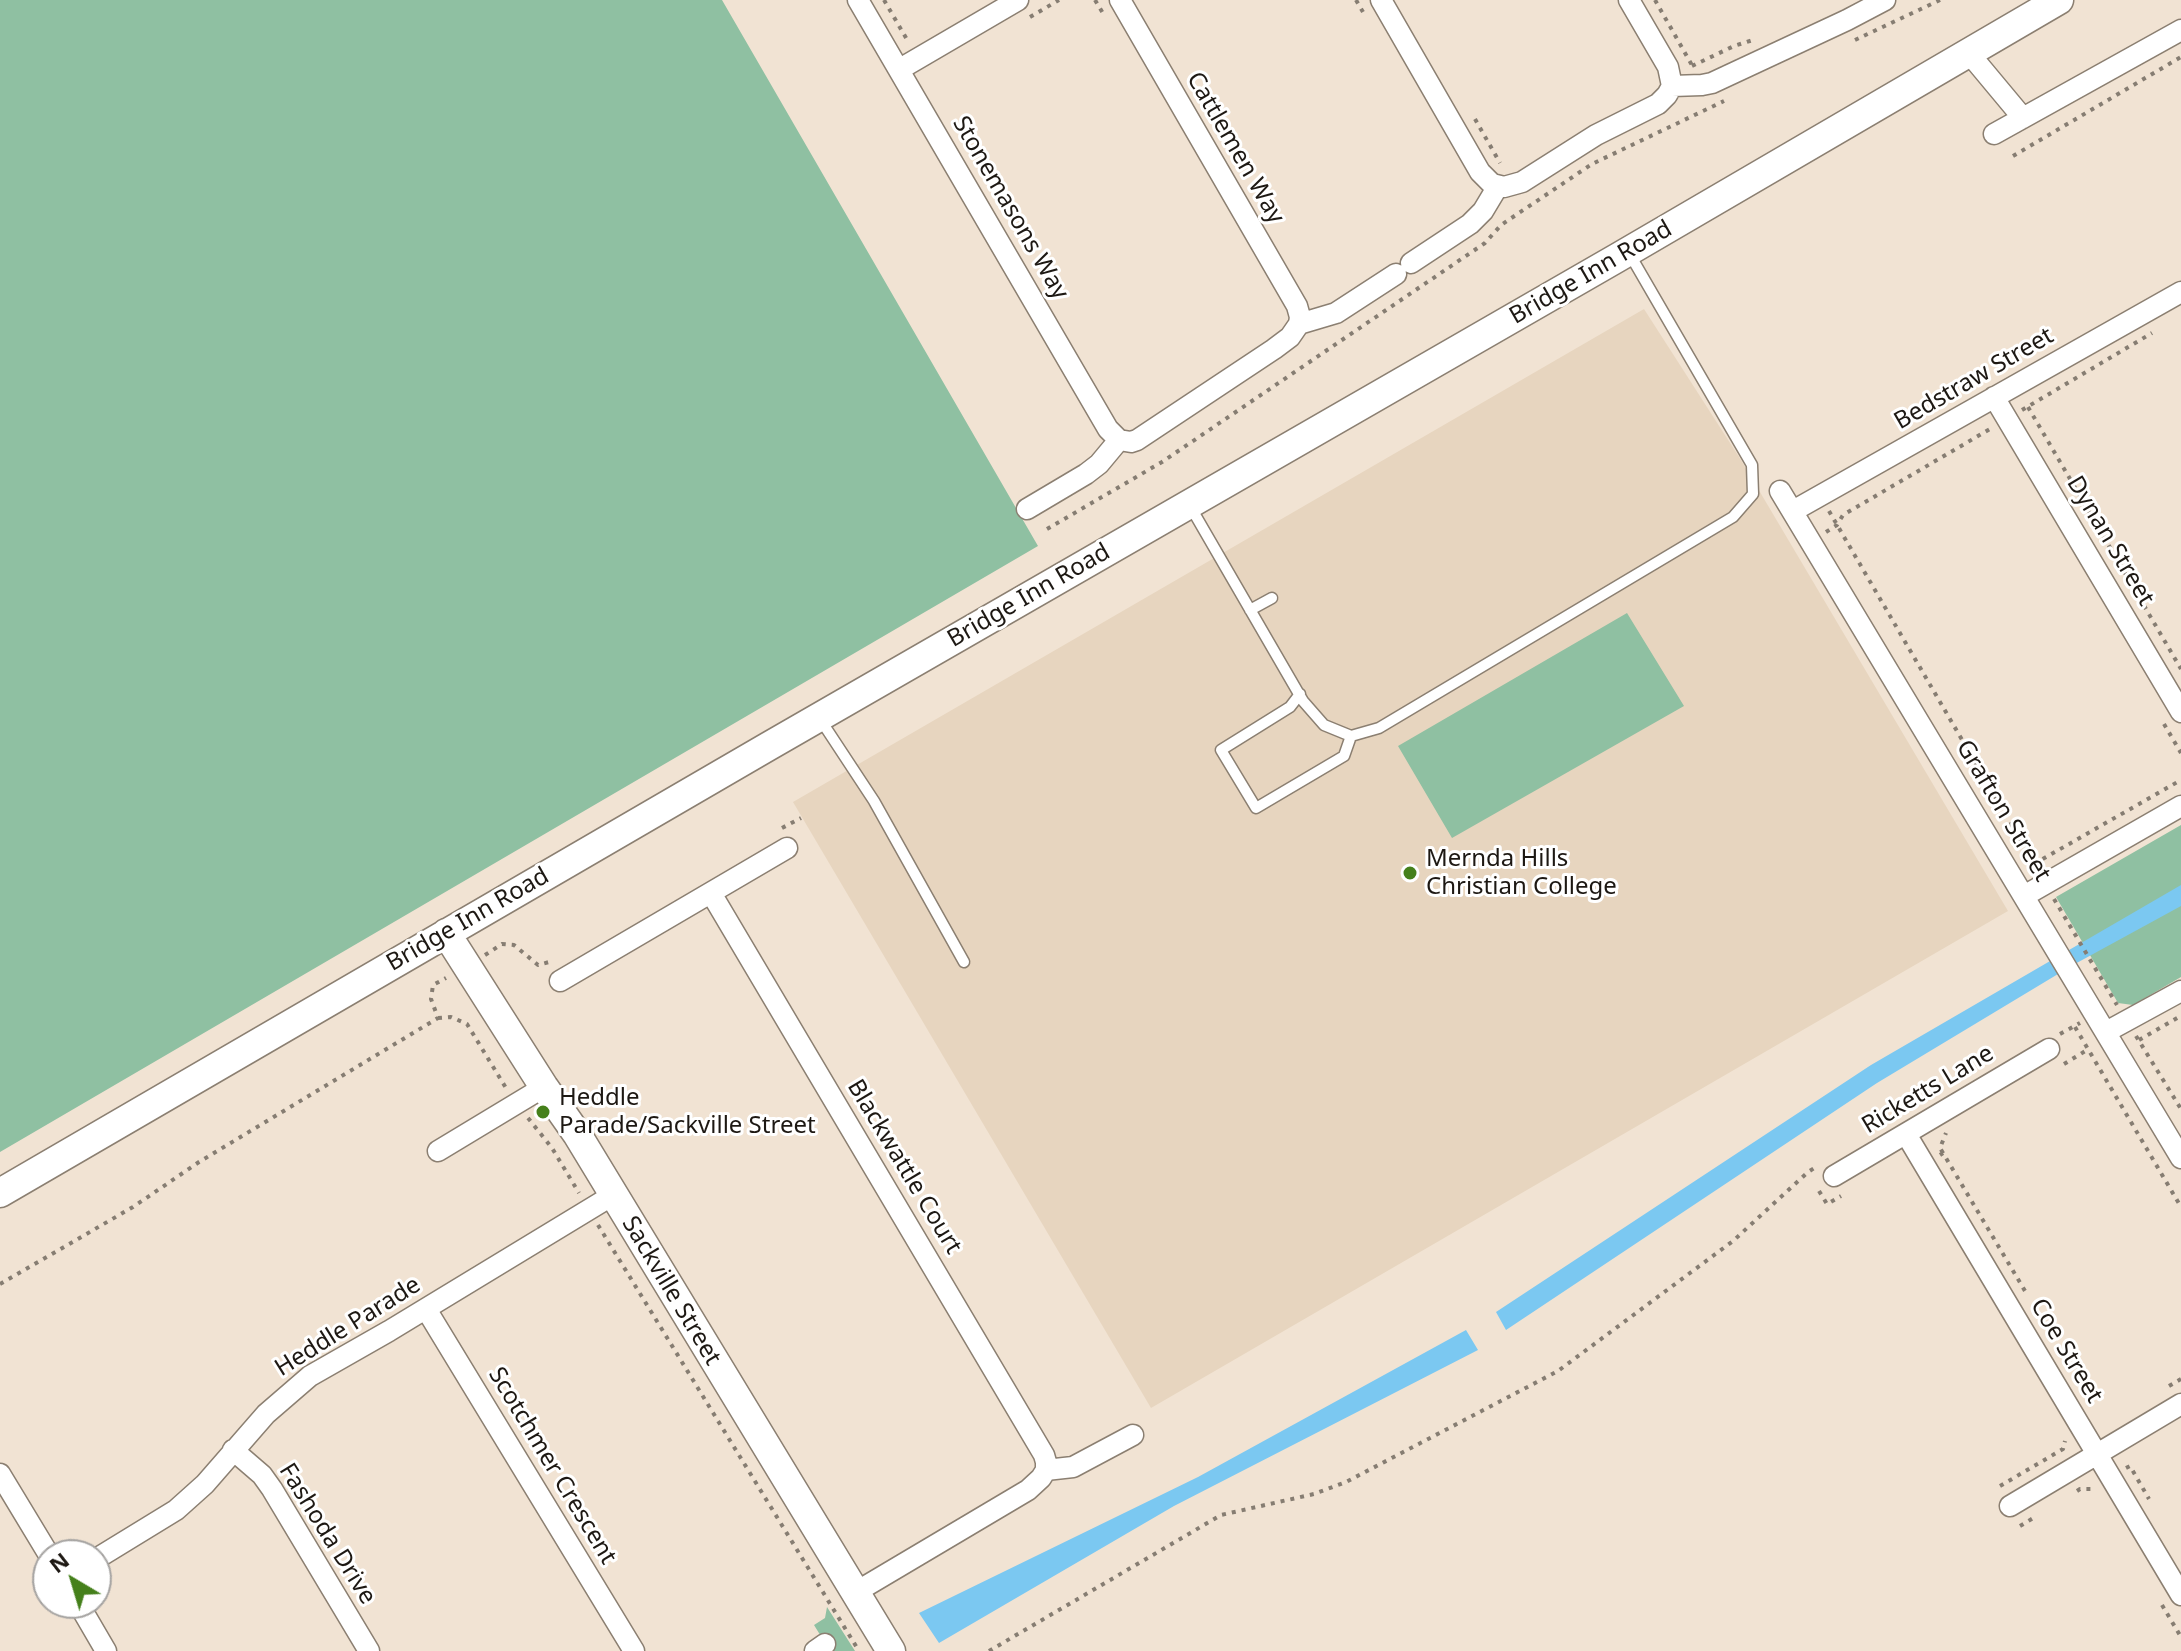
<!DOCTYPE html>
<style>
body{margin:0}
#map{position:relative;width:2181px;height:1651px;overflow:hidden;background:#f1e3d3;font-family:"Noto Sans",sans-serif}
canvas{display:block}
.north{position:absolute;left:32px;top:1539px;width:80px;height:80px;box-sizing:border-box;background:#fff;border:2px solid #a5a3a1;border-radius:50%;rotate:322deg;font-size:22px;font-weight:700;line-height:32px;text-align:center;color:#1d1813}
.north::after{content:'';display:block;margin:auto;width:28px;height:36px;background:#45801b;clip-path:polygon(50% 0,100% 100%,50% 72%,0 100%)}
</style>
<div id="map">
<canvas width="2181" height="1651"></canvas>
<div class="north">N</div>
</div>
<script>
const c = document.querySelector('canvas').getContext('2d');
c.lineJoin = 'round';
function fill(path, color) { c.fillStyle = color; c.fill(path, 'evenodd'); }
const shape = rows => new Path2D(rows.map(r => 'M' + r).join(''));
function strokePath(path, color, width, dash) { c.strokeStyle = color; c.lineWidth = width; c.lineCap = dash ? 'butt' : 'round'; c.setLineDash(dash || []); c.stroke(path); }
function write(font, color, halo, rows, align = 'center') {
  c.font = font + ' "Noto Sans",sans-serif'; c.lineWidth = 6; c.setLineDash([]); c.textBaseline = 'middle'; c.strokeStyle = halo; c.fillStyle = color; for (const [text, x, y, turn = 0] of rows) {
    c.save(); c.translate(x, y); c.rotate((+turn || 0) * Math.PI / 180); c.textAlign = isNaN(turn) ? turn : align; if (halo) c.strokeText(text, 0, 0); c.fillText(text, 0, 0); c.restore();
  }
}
fill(shape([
 [1644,309,1741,460,2008,911,1151,1408,793,802]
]), '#e7d5bf');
fill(shape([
 [0,0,722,0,1038,546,0,1152],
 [1627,613,1684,706,1452,838,1398,746],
 [2181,825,2181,977,2133,1005,2118,1003,2056,897],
 [827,1607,855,1651,830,1651,814,1625,825,1618]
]), '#8fc0a2');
fill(shape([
 [2181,885,2181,906,2073,965,1877,1083,1506,1330,1496,1312,1871,1065],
 [1466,1330,1478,1350,1174,1506,939,1643,919,1613,1198,1477]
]), '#7bc8f1');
const lane = shape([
 [1190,506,1303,701,1324,725,1351,736,1379,728,1733,517,1753,494,1752,465,1629,253],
 [1250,610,1272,598],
 [1300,694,1290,707,1221,750,1256,808,1344,756,1351,736],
 [820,719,874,801,964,962]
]);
const street = shape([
 [858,0,1108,429,1119,440],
 [1120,0,1297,306,1300,317,1299,324],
 [1381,0,1480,172,1492,184,1504,187,1522,182,1596,135,1658,104,1667,95,1672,86,1702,85,1712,83,1847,20,1885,0],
 [1629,0,1668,67,1672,86],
 [1968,52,2023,118],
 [900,69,1018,0],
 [1994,134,2181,30],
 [1411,263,1470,224,1483,211,1498,186],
 [1994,397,2181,712],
 [1119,440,1131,442,1137,440,1274,349,1290,337,1299,324,1336,313,1396,274],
 [1780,491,2181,1158],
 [1027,509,1086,474,1099,464,1119,440],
 [1793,511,2181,292],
 [711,893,1044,1455,1046,1462,1046,1470,1041,1478,1028,1490,856,1592],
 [2024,896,2181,806],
 [560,981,787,848],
 [2106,1032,2181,991],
 [1906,1134,2181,1595],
 [438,1151,544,1087],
 [1834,1176,2049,1049],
 [426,1309,634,1651],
 [233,1450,262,1475,272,1489,369,1651],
 [1046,1470,1073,1467,1133,1435],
 [0,1474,49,1555],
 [2010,1506,2181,1404],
 [96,1559,176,1510,205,1484,266,1414,310,1376,389,1331,613,1195],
 [78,1603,106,1651],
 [815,1651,825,1644]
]);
const secondary = shape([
 [446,933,544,1087,577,1134,891,1651],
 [0,1193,769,746,1617,258,2059,0]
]);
strokePath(lane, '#8b7f71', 13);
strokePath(street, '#8b7f71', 23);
strokePath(secondary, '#8b7f71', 31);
strokePath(shape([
 [884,0,909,43],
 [1095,0,1104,15],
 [1356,0,1363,12],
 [1655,0,1693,67],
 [1030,17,1059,0],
 [1855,40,1940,0],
 [1692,66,1734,46,1753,40],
 [1475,119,1500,163],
 [2013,156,2181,57],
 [2028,407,2181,669],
 [2022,410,2152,333],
 [1829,511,2036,867],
 [1047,529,1162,462,1485,243,1501,225,1592,164,1724,101],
 [1826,532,1837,525,1843,515,1990,429],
 [2164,724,2181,753],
 [782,828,801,818],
 [2034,864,2181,780],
 [2054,899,2117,1005],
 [485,955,502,944,514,945,538,965,553,961],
 [438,1018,451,1017,467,1024,506,1088],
 [2075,1027,2181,1207],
 [2060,1034,2080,1023],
 [2136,1036,2181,1109],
 [2139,1040,2179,1017],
 [2064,1064,2087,1050],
 [528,1118,552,1148,579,1193],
 [1943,1153,1940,1148,1946,1133],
 [1940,1155,1943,1153,2028,1296],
 [1819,1191,1827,1204,1841,1196],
 [598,1225,859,1651],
 [0,1284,133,1207,199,1162,438,1018,431,999,433,985,446,978],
 [2169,1386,2181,1379],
 [2126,1468,2130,1466,2149,1499],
 [2000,1486,2063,1449,2065,1441],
 [2077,1491,2080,1489,2093,1489,2094,1491],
 [2020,1526,2035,1517],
 [2162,1605,2181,1637],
 [989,1651,1221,1515,1314,1494,1346,1482,1558,1371,1733,1241,1808,1172,1816,1167]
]), '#867d72', 4, [4, 6]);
strokePath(lane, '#fff', 10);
strokePath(street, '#fff', 20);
strokePath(secondary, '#fff', 28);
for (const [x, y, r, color] of [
 [1410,873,8,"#45801b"],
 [543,1112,8,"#45801b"]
]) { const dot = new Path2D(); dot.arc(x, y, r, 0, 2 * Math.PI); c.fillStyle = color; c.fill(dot); strokePath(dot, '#fff', 3); }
write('24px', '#1d1813', '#fff', [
 ["Cattlemen Way",1235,148,60],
 ["Stonemasons Way",1010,208,60],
 ["Bridge Inn Road",1591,273,-30],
 ["Bedstraw Street",1974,379,-30],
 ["Dynan Street",2110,541,59],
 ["Bridge Inn Road",1029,596,-30],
 ["Grafton Street",2003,811,59],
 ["Bridge Inn Road",468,920,-30],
 ["Ricketts Lane",1928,1090,-31],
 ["Blackwattle Court",904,1167,59],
 ["Sackville Street",671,1291,59],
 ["Heddle Parade",348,1327,-32],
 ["Coe Street",2066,1351,59],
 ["Scotchmer Crescent",552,1466,59],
 ["Fashoda Drive",327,1534,58]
]);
write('24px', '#1d1813', '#fff', [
 ["Mernda Hills",1426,859],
 ["Christian College",1426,887],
 ["Heddle",559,1098],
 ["Parade/Sackville Street",559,1126]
], 'left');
</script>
